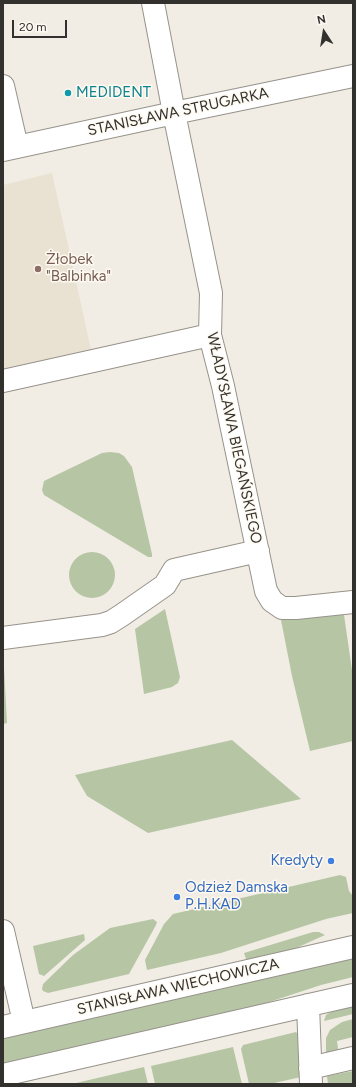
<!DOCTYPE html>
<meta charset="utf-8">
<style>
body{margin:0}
#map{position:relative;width:356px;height:1087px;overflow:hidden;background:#f1ede4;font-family:Figtree,sans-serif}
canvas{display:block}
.frame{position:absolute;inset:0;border:4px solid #32312e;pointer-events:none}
.north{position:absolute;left:304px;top:12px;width:40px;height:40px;-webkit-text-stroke:3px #fefaf1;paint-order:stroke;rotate:348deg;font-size:11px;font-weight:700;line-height:16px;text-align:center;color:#32312e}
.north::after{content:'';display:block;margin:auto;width:14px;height:18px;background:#32312e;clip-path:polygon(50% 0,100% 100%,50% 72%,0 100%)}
.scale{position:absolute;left:12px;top:20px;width:55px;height:18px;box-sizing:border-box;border:2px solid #32312e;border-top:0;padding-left:5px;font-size:12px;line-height:14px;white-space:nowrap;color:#32312e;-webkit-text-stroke:3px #fefaf1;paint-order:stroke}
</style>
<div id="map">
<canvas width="356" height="1087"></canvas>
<div class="frame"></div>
<div class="north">N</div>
<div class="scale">20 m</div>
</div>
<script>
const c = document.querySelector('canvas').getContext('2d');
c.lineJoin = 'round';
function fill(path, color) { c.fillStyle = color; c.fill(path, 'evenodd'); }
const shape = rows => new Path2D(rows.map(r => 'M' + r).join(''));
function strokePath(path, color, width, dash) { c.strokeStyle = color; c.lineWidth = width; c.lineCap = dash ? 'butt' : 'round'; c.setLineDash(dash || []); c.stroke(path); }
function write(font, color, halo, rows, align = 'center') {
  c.font = font + ' Figtree,sans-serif'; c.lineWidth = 3; c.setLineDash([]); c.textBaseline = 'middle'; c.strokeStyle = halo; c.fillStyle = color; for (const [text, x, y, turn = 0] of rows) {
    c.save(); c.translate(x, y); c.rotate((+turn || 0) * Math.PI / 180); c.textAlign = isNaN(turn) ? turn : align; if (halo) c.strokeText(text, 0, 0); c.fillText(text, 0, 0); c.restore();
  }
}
fill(shape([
 [52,173,92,354,3,374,3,185]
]), '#e9e1d2');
fill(shape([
 [110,452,119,453,124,456,132,467,152,554,152,557,148,557,44,495,42,490,44,481,102,453],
 '69 575a23 23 0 1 1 46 0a23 23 0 1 1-46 0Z',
 [343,608,353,677,353,741,310,751,292,676,280,615],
 [165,609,180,677,178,683,172,687,144,694,135,629],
 [3,649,7,723,3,724],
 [232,740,301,799,148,833,87,796,75,775],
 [340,875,346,877,349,891,353,896,353,913,326,919,221,953,147,970,145,960,164,924,173,914],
 [153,919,157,922,156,925,129,974,48,993,43,991,42,989,43,984,73,955,110,928],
 [313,932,319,932,325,935,283,954,247,962,244,953],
 [84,934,85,940,44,976,39,974,33,946],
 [353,957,353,977,321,985,245,1010,3,1066,3,1037],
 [353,1005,353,1014,324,1021,326,1015,329,1013,337,1009],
 [353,1019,353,1037,337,1041,339,1055,326,1058,326,1038,330,1030,342,1022],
 [296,1032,299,1035,301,1077,270,1084,249,1084,241,1049,243,1045],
 [233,1047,242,1084,155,1084,151,1066],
 [144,1067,148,1084,72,1084],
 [353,1071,353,1084,328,1084,327,1076]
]), '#b6c6a4');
const minor = shape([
 [153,3,174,113,211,293,210,335,223,386,266,591,272,601,282,608,296,608,353,602],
 [3,86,17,147],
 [3,150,174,113,353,76],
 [3,381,210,335],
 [3,638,102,625,111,622,122,615,165,585,174,570,258,551],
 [3,931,24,1022],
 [308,1005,311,1084],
 [3,1027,353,947],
 [310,1068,353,1058],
 [3,1075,353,995]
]);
strokePath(minor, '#97938b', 24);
strokePath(minor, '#fff', 22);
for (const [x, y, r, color] of [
 [68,93,4,"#0f9aa8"],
 [38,269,4,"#8d6e63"],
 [331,861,4,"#3f7fe0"],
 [177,897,4,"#3f7fe0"]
]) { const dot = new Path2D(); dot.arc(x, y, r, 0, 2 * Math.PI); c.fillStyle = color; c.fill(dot); strokePath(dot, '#fefaf1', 1.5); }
write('15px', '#0d838f', '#fefaf1', [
 ["MEDIDENT",76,93]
], 'left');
write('15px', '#32312e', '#fefaf1', [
 ["STANISŁAWA STRUGARKA",178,112,-12],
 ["WŁADYSŁAWA BIEGAŃSKIEGO",234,438,78],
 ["STANISŁAWA WIECHOWICZA",178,987,-13]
]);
write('15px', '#785e54', '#fefaf1', [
 ["Żłobek",46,260],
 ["\"Balbinka\"",46,277]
], 'left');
write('15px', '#366cbe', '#fefaf1', [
 ["Kredyty",323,861],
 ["Odzież Damska",185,888,"left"],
 ["P.H.KAD",185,905,"left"]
], 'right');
</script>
